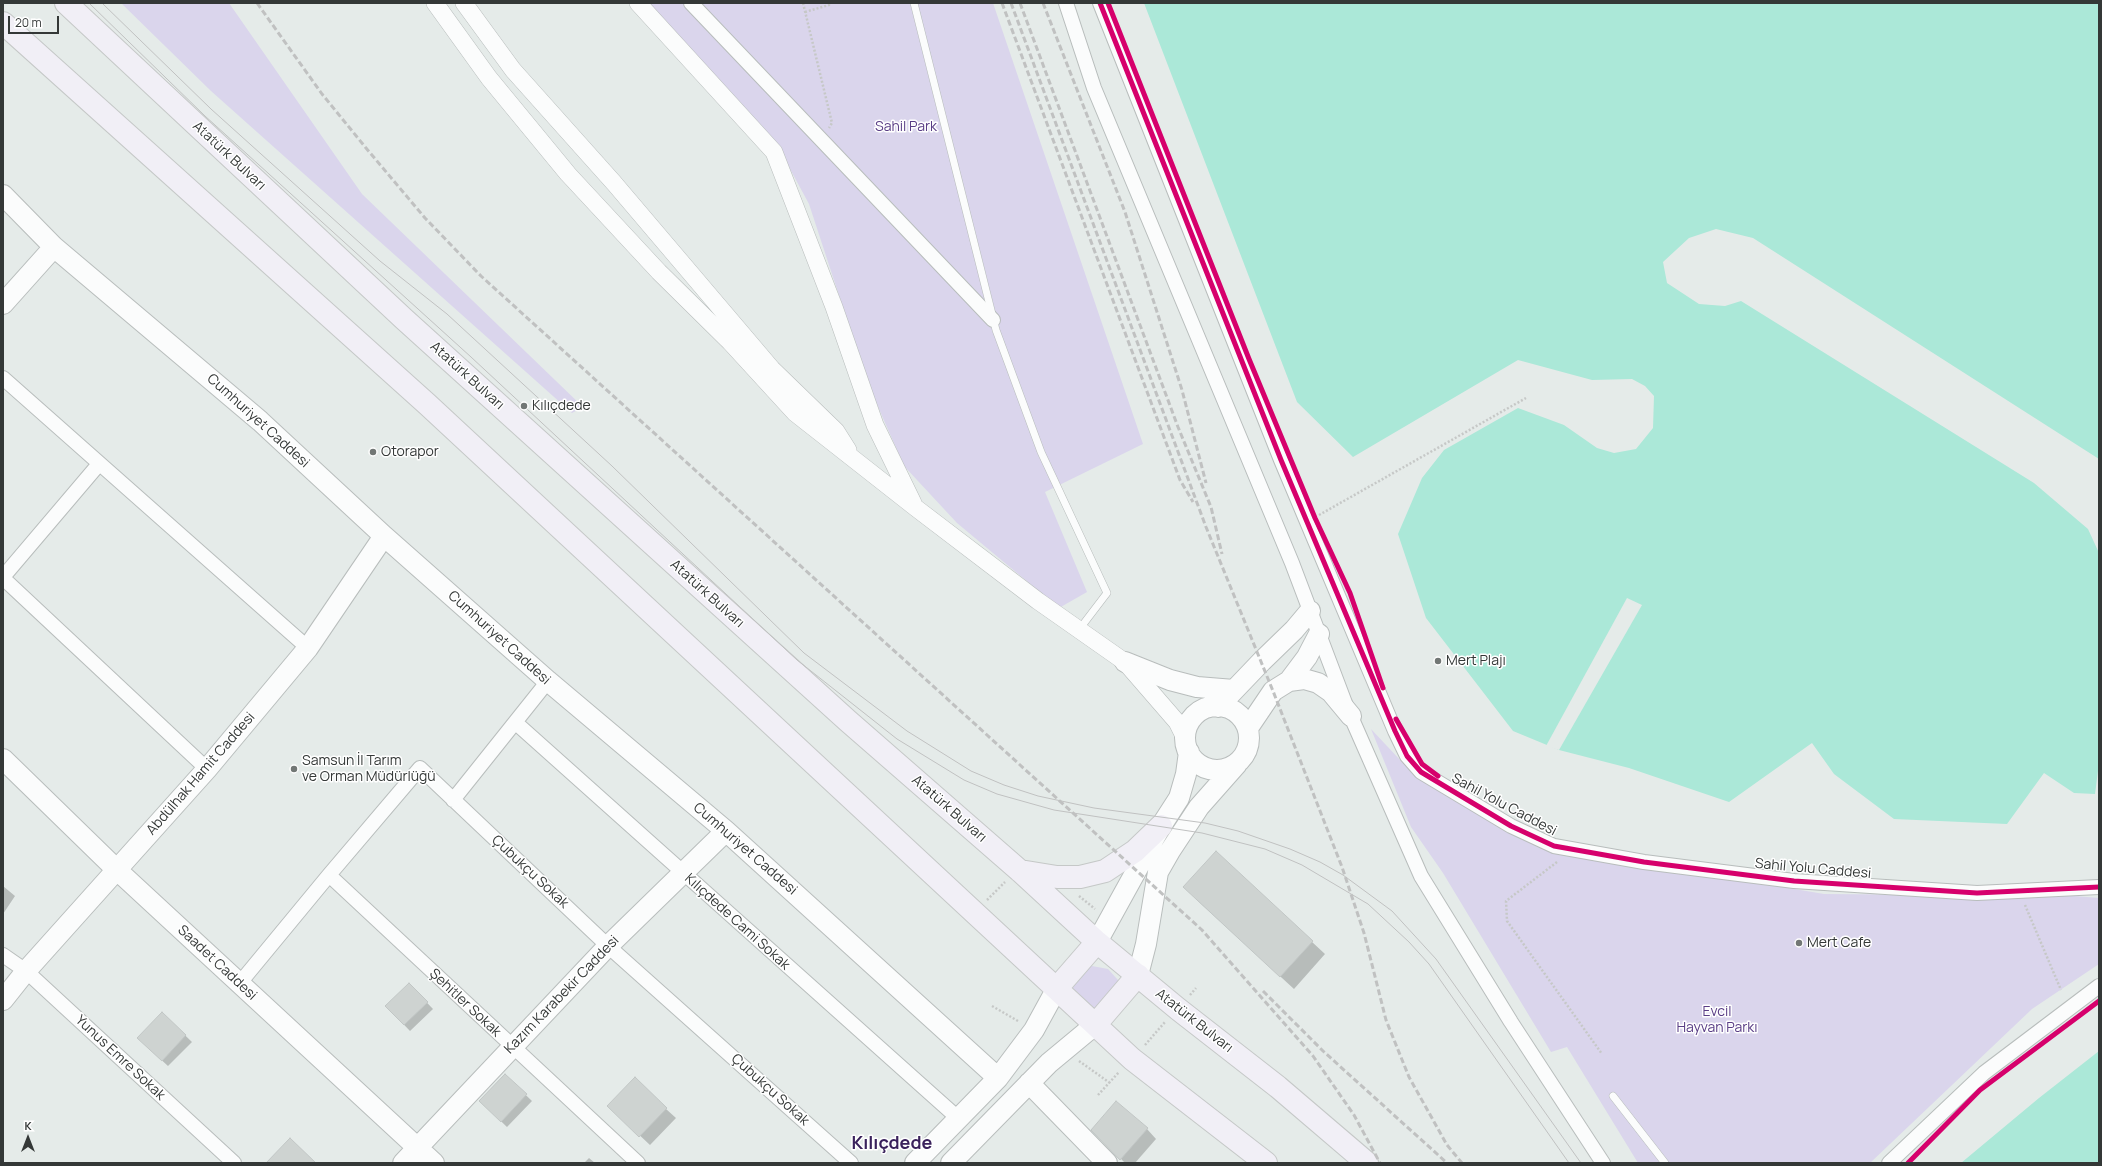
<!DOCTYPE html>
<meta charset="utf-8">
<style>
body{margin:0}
#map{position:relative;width:2102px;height:1166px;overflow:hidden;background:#e5ebe9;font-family:Manrope,sans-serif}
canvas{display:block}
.frame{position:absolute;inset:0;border:4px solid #343837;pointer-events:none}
.north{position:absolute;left:8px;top:1118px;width:40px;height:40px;-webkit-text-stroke:3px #fff;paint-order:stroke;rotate:0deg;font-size:11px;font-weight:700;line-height:16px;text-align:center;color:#343837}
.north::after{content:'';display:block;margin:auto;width:14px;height:18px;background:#343837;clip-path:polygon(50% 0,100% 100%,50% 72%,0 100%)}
.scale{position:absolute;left:8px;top:16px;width:51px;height:18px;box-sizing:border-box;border:2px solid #343837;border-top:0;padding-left:5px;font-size:12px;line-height:14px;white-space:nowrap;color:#343837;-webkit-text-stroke:3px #fff;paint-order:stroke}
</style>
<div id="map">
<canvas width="2102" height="1166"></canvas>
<div class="frame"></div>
<div class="north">K</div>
<div class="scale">20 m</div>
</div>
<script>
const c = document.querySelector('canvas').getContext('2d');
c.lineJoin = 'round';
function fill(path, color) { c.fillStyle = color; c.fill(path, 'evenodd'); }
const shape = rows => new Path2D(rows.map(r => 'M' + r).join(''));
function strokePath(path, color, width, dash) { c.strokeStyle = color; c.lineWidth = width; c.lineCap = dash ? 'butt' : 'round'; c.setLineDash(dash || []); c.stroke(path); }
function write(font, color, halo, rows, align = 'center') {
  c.font = font + ' Manrope,sans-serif'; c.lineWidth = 3; c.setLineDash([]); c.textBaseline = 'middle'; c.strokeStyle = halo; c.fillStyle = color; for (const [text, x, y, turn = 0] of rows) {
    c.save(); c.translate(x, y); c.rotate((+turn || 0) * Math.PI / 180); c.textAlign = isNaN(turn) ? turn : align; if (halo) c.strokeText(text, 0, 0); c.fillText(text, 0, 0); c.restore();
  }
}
fill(shape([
 [121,3,229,3,362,194,583,407,572,413,211,91],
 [649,3,993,3,1143,444,1045,492,1087,592,1059,608,957,523,904,466,868,384,809,204,776,143],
 [1371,729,1402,762,1423,778,1552,848,1824,894,2075,896,2099,898,2099,964,2032,1009,1870,1163,1638,1163,1567,1047,1551,1052,1443,873,1411,827],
 [1092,966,1108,969,1118,980,1120,988,1096,1014,1073,996,1072,988,1074,980,1085,969]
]), '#dad5ec');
fill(shape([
 [1144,3,2099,3,2099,459,1753,238,1716,229,1689,238,1663,262,1667,283,1699,304,1725,306,1741,301,2034,483,2088,529,2099,553,2099,763,2095,794,2074,793,2044,773,2007,824,1894,819,1834,774,1812,743,1729,802,1629,768,1559,750,1513,731,1426,618,1398,534,1422,478,1444,450,1518,408,1564,425,1597,448,1614,453,1636,449,1653,428,1654,396,1645,386,1632,379,1592,380,1518,360,1353,457,1297,402],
 [2099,1051,2099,1163,1961,1163,2039,1098]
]), '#abe8d8');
fill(shape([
 [1627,598,1642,605,1559,750,1546,746]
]), '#e5ebe9');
fill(shape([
 [1216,853,1325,954,1294,989,1197,900],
 [3,886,15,896,3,914],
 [409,984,433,1009,410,1031,386,1006],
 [162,1013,192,1042,168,1066,144,1044],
 [505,1075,532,1101,507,1127,480,1101],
 [666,1109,676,1118,650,1145,618,1115],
 [1147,1129,1156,1139,1135,1163,1125,1163,1093,1130],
 [589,1158,595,1163,584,1163]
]), '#0003');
const building = shape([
 [1216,851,1313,941,1280,977,1183,887,1216,851],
 [409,983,428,1002,404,1025,385,1006,409,983],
 [162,1012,186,1035,162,1061,137,1038,162,1012],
 [505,1074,527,1094,501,1122,479,1101,505,1074],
 [635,1077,667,1108,639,1137,607,1106,635,1077],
 [1116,1101,1148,1128,1120,1160,1091,1130,1116,1101],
 [290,1138,316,1163,266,1163,290,1138]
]);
fill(building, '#ced3d1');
strokePath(building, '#c1c6c5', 1);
const service = shape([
 [914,3,996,330,1041,452,1107,593,1078,631],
 [1613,1096,1665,1163]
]);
const minor = shape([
 [691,3,993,320],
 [1066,3,1094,88,1292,563,1345,703,1421,876,1511,1022,1603,1163],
 [1100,3,1281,460,1395,731,1407,756,1421,772,1511,826,1554,846,1644,862,1794,881,1977,893,2099,887],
 [3,378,308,648],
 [3,577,99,464],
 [3,578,207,769],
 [516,723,959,1119],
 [453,800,548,681],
 [329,875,638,1163],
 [3,955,26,971,234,1163],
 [239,984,329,875,420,768,608,946,851,1163],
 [1889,1163,1984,1073,2099,986]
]);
const tertiary = shape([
 [435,3,489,78,568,174,659,272,730,342,795,413,916,508,1038,601,1125,662,1177,722,1186,740],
 [464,3,513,70,614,183,772,369,836,431,848,450],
 [638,3,774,152,834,307,875,425,913,503]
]);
const secondary = shape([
 [3,195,54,247,260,421,384,536,548,681,726,831,998,1078],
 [3,304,54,247],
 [1125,662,1170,680,1197,687,1234,690],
 [1289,681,1307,657,1319,634],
 '1185 738a32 32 0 1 1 64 0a32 32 0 1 1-64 0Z',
 [1218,707,1262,661,1294,630,1310,611],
 [1248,728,1273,691,1289,681,1304,679,1318,683,1331,692,1351,716],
 [3,759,117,870,434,1163],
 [1097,942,1161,826,1179,798,1186,774,1189,752],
 [1138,975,1146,944,1158,872,1170,851,1199,807,1237,764],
 [3,1000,26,971,207,769,308,648,384,536],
 [1029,1083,1107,1163],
 [403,1163,608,946,726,831],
 [915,1163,998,1078,1034,1030,1057,988],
 [951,1163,1049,1063,1096,1024]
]);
const primary = shape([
 [66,3,404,319,848,721,1020,871,1097,942,1178,1009,1278,1087,1367,1163],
 [3,23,427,404,1132,1059,1266,1163],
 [1020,871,1057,877,1080,877,1105,871,1135,851,1161,826],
 [1057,988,1097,942],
 [1096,1024,1138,975]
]);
strokePath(service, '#b8bdbc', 8);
strokePath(minor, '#b8bdbc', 16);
strokePath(tertiary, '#b8bdbc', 18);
strokePath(secondary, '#b8bdbc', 22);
strokePath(primary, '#c5c8c7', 24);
strokePath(shape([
 [803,3,832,123,829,128],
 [805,12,829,5,830,3],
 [1319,515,1526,398],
 [1557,862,1506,901,1507,921,1602,1054],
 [1079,896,1095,909],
 [987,900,1005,882],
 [2025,905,2061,990],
 [1190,995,1196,988],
 [992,1006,1018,1021],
 [1145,1045,1165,1022],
 [1079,1061,1110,1083],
 [1098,1095,1119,1072]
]), '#c6c8c7', 2.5, [2, 2]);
strokePath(service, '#fbfcfc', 7);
strokePath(minor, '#fbfcfc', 14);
strokePath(tertiary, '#fbfcfc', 17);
strokePath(secondary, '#fbfcfc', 20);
strokePath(primary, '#f1eff6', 22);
strokePath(shape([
 [89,3,205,116,471,357,797,660,897,739,964,780,997,794,1054,810,1202,833,1265,849,1302,865,1368,904,1409,942,1429,964,1569,1163],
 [102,3,211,109,380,261,447,314,612,466,804,653,907,731,971,771,1004,785,1038,796,1094,808,1205,823,1238,831,1290,849,1320,862,1343,875,1392,911,1436,959,1581,1163]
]), '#c0c1c1', 1);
strokePath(shape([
 [257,3,322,94,366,148,425,218,481,276,1202,930,1313,1056,1354,1115,1380,1163],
 [1002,3,1180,480,1193,502],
 [1011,3,1206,527,1273,691,1342,867,1364,933,1386,1020,1409,1077,1447,1145,1462,1163],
 [1020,3,1178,427,1211,507,1222,554],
 [1043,3,1125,212,1182,390,1206,483],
 [1263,991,1323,1051,1447,1163]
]), '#c0c1c1', 3, [6, 3]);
strokePath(shape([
 [1100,3,1281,460,1395,731,1407,756,1421,772,1511,826,1554,846,1644,862,1794,881,1977,893,2099,887],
 [1108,3,1249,359,1315,518,1350,593,1383,688],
 [1396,719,1422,764,1438,776],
 [1908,1163,1980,1090,2099,1001]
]), '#d6006c', 5);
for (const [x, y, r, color] of [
 [524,406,4,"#727775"],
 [373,452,4,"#727775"],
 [1438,661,4,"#727775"],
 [294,769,4,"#727775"],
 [1799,943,4,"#727775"]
]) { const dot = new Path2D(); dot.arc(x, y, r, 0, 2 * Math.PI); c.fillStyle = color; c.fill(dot); strokePath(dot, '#fff', 1.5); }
write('14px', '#593d85', '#fff', [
 ["Sahil Park",906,127],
 ["Evcil",1717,1012],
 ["Hayvan Parkı",1717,1028]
]);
write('14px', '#343837', '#fff', [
 ["Atatürk Bulvarı",229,156,43],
 ["Atatürk Bulvarı",467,376,42],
 ["Cumhuriyet Caddesi",258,421,42],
 ["Atatürk Bulvarı",707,594,42],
 ["Cumhuriyet Caddesi",499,638,42],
 ["Abdülhak Hamit Caddesi",201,774,-49],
 ["Sahil Yolu Caddesi",1504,805,28],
 ["Atatürk Bulvarı",949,809,41],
 ["Cumhuriyet Caddesi",745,849,41],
 ["Sahil Yolu Caddesi",1813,869,5],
 ["Çubukçu Sokak",530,872,43],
 ["Kılıçdede Cami Sokak",737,922,42],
 ["Saadet Caddesi",217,963,43],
 ["Kazım Karabekir Caddesi",562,995,-46],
 ["Şehitler Sokak",465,1003,43],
 ["Atatürk Bulvarı",1194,1021,38],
 ["Yunus Emre Sokak",120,1058,43],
 ["Çubukçu Sokak",770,1090,42]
]);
write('14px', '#343837', '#fff', [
 ["Kılıçdede",532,406],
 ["Otorapor",381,452],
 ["Mert Plajı",1446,661],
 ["Samsun İl Tarım",302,761],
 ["ve Orman Müdürlüğü",302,777],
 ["Mert Cafe",1807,943]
], 'left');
write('bold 18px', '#3a225c', '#fff', [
 ["Kılıçdede",892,1144]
]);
</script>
